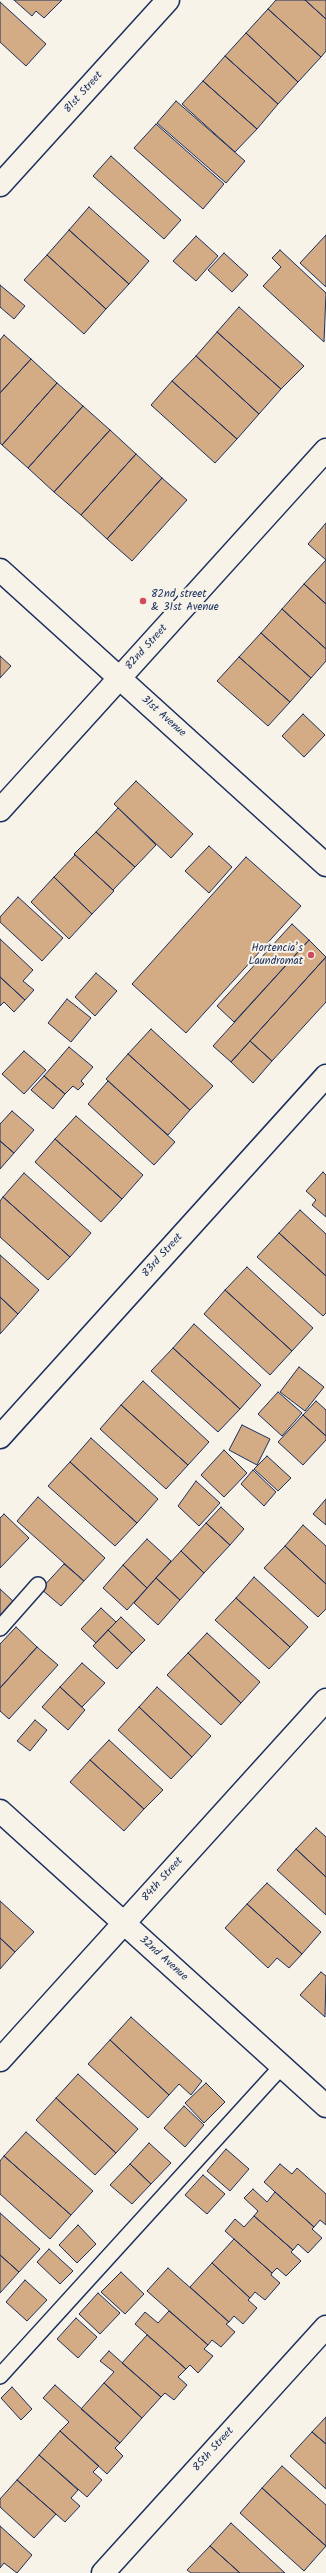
<!DOCTYPE html>
<meta charset="utf-8">
<style>
body{margin:0}
canvas{display:block;background:#f7f3e8}
</style>
<canvas width="326" height="2573"></canvas>
<script>
const c = document.querySelector('canvas').getContext('2d');
c.lineJoin = 'round';
function fill(path, color) { c.fillStyle = color; c.fill(path, 'evenodd'); }
const shape = rows => new Path2D(rows.map(r => 'M' + r).join(''));
function strokePath(path, color, width, dash) { c.strokeStyle = color; c.lineWidth = width; c.lineCap = dash ? 'butt' : 'round'; c.setLineDash(dash || []); c.stroke(path); }
function write(font, color, halo, rows, align = 'center') {
  c.font = font + ' Kalam,sans-serif'; c.lineWidth = 4; c.setLineDash([]); c.textBaseline = 'middle'; c.strokeStyle = halo; c.fillStyle = color; for (const [text, x, y, turn = 0] of rows) {
    c.save(); c.translate(x, y); c.rotate((+turn || 0) * Math.PI / 180); c.textAlign = isNaN(turn) ? turn : align; if (halo) c.strokeText(text, 0, 0); c.fillText(text, 0, 0); c.restore();
  }
}
const building = shape([
 [14,0,62,0,44,18,36,11,32,16,14,0],
 [276,0,305,0,326,19,326,51,321,57,268,9,276,0],
 [305,0,326,0,326,19,305,0],
 [0,2,46,44,26,66,0,42,0,2],
 [268,9,321,57,298,82,246,33,268,9],
 [246,33,298,82,278,104,225,56,246,33],
 [225,56,278,104,257,129,203,81,225,56],
 [203,81,257,129,235,152,182,104,203,81],
 [176,101,245,161,226,183,157,123,176,101],
 [156,124,224,184,203,209,134,148,156,124],
 [111,156,181,220,164,239,93,176,111,156],
 [89,207,149,261,129,284,69,230,89,207],
 [69,230,129,284,106,309,47,255,69,230],
 [326,235,326,287,300,263,326,235],
 [196,236,218,256,196,281,173,261,196,236],
 [280,250,326,293,324,342,263,286,281,267,272,258,280,250],
 [224,253,248,275,232,292,208,270,224,253],
 [47,255,106,309,84,334,24,280,47,255],
 [0,285,25,306,14,319,0,307,0,285],
 [239,307,304,366,281,389,217,332,239,307],
 [217,332,281,389,259,414,196,356,217,332],
 [4,335,31,359,0,393,0,340,4,335],
 [196,356,259,414,237,439,172,381,196,356],
 [31,359,57,383,2,445,0,443,0,393,31,359],
 [172,381,237,439,215,463,151,405,172,381],
 [57,383,83,406,28,468,2,445,57,383],
 [83,406,110,430,54,492,28,468,83,406],
 [110,430,136,454,81,515,54,492,110,430],
 [136,454,162,478,107,539,81,515,136,454],
 [162,478,187,500,132,561,107,539,162,478],
 [326,523,326,560,308,544,326,523],
 [326,560,326,604,304,584,326,560],
 [304,584,326,604,326,649,282,609,304,584],
 [282,609,326,649,326,661,311,678,261,633,282,609],
 [261,633,311,678,290,702,239,657,261,633],
 [0,656,11,666,0,678,0,656],
 [239,657,290,702,268,726,217,681,239,657],
 [303,714,325,735,304,757,282,736,303,714],
 [136,781,193,834,171,858,114,804,136,781],
 [118,808,156,845,135,867,96,832,118,808],
 [96,832,135,867,113,890,74,854,96,832],
 [209,846,232,867,209,893,185,871,209,846],
 [75,855,114,891,92,914,54,877,75,855],
 [246,857,301,906,186,1033,132,984,246,857],
 [54,877,92,914,69,939,31,902,54,877],
 [18,897,63,938,42,961,0,922,0,917,18,897],
 [292,924,309,940,234,1022,217,1006,292,924],
 [0,939,33,970,23,981,34,990,25,1000,0,977,0,939],
 [309,940,326,957,231,1062,213,1046,309,940],
 [326,957,326,1002,272,1061,250,1041,326,957],
 [96,973,117,991,95,1016,75,997,96,973],
 [0,977,25,1000,14,1012,4,1002,0,1006,0,977],
 [67,999,91,1018,71,1042,48,1023,67,999],
 [151,1029,213,1086,190,1110,128,1054,151,1029],
 [250,1041,272,1061,253,1083,231,1062,250,1041],
 [69,1047,93,1067,81,1081,84,1084,78,1090,73,1086,65,1094,44,1076,69,1047],
 [24,1051,46,1070,24,1094,2,1074,24,1051],
 [128,1054,190,1110,168,1135,106,1079,128,1054],
 [44,1076,65,1094,53,1109,31,1090,44,1076],
 [108,1081,175,1142,154,1165,88,1104,108,1081],
 [12,1111,34,1130,14,1153,0,1141,0,1124,12,1111],
 [76,1116,143,1175,122,1199,55,1139,76,1116],
 [55,1139,122,1199,101,1222,35,1162,55,1139],
 [0,1141,14,1153,0,1169,0,1141],
 [323,1172,326,1175,326,1217,312,1205,316,1200,306,1191,323,1172],
 [24,1173,91,1233,70,1257,3,1197,24,1173],
 [3,1197,70,1257,48,1280,0,1237,0,1201,3,1197],
 [300,1210,326,1234,326,1276,279,1233,300,1210],
 [279,1233,326,1276,326,1313,323,1316,257,1257,279,1233],
 [0,1255,39,1290,18,1314,0,1297,0,1255],
 [247,1267,313,1328,292,1351,225,1290,247,1267],
 [225,1290,292,1351,270,1375,204,1314,225,1290],
 [0,1297,18,1314,0,1334,0,1297],
 [194,1324,261,1385,240,1409,173,1348,194,1324],
 [173,1348,240,1409,218,1432,151,1371,173,1348],
 [299,1367,324,1387,305,1411,280,1392,299,1367],
 [143,1381,209,1442,188,1465,121,1405,143,1381],
 [278,1392,302,1413,282,1436,258,1414,278,1392],
 [316,1401,326,1410,326,1436,303,1415,316,1401],
 [121,1405,188,1465,166,1489,100,1429,121,1405],
 [303,1415,326,1436,326,1440,303,1465,278,1442,303,1415],
 [242,1425,270,1439,257,1465,229,1450,242,1425],
 [91,1438,158,1499,137,1523,70,1462,91,1438],
 [224,1450,247,1473,224,1497,201,1475,224,1450],
 [267,1456,291,1478,278,1491,254,1469,267,1456],
 [70,1462,137,1523,115,1546,48,1486,70,1462],
 [253,1470,276,1492,264,1506,241,1484,253,1470],
 [196,1481,220,1503,199,1526,178,1506,196,1481],
 [38,1497,105,1558,84,1581,17,1521,38,1497],
 [326,1499,326,1525,313,1514,326,1499],
 [221,1507,244,1529,230,1545,206,1523,221,1507],
 [4,1514,29,1538,0,1568,0,1518,4,1514],
 [206,1523,230,1545,204,1573,181,1551,206,1523],
 [303,1525,326,1546,326,1584,285,1546,303,1525],
 [147,1539,171,1561,147,1588,123,1565,147,1539],
 [285,1546,326,1584,326,1609,318,1617,264,1568,285,1546],
 [181,1551,204,1573,180,1600,156,1578,181,1551],
 [64,1564,84,1581,61,1606,41,1589,64,1564],
 [123,1565,147,1588,127,1610,103,1588,123,1565],
 [254,1577,308,1627,290,1647,236,1598,254,1577],
 [156,1578,180,1600,158,1625,134,1603,156,1578],
 [0,1589,15,1603,0,1619,0,1589],
 [236,1598,290,1647,269,1669,215,1620,236,1598],
 [101,1608,116,1622,96,1643,81,1629,101,1608],
 [121,1617,145,1640,132,1653,108,1630,121,1617],
 [16,1627,37,1647,0,1688,0,1644,16,1627],
 [108,1630,132,1653,117,1669,93,1646,108,1630],
 [207,1633,260,1682,241,1703,188,1653,207,1633],
 [37,1647,58,1665,9,1719,0,1711,0,1688,37,1647],
 [188,1653,241,1703,221,1725,167,1675,188,1653],
 [82,1663,105,1683,82,1707,60,1687,82,1663],
 [60,1687,85,1710,68,1730,42,1707,60,1687],
 [157,1687,211,1736,192,1757,139,1707,157,1687],
 [139,1707,192,1757,171,1779,118,1730,139,1707],
 [35,1720,47,1730,30,1751,17,1741,35,1720],
 [109,1740,163,1790,144,1809,90,1760,109,1740],
 [90,1760,144,1809,124,1831,70,1782,90,1760],
 [316,1828,326,1837,326,1877,296,1849,316,1828],
 [296,1849,326,1877,326,1915,277,1870,296,1849],
 [267,1883,321,1932,302,1954,247,1904,267,1883],
 [0,1901,34,1932,15,1952,0,1938,0,1901],
 [247,1904,302,1954,289,1968,277,1958,268,1968,225,1928,247,1904],
 [0,1938,15,1952,0,1969,0,1938],
 [321,1972,326,1976,325,2017,300,1995,321,1972],
 [131,2017,202,2081,191,2095,179,2084,169,2095,110,2040,131,2017],
 [110,2040,169,2095,148,2118,88,2064,110,2040],
 [78,2074,138,2129,116,2153,56,2098,78,2074],
 [206,2083,225,2102,204,2123,185,2103,206,2083],
 [56,2098,116,2153,95,2175,36,2120,56,2098],
 [184,2106,204,2125,185,2147,164,2128,184,2106],
 [26,2132,93,2191,71,2215,4,2156,26,2132],
 [149,2143,171,2163,151,2184,130,2164,149,2143],
 [226,2149,249,2169,230,2191,207,2171,226,2149],
 [4,2156,71,2215,50,2239,0,2194,0,2161,4,2156],
 [130,2164,151,2184,132,2204,110,2185,130,2164],
 [280,2164,292,2174,297,2168,326,2194,326,2225,320,2220,314,2227,264,2182,280,2164],
 [203,2175,225,2194,207,2214,185,2195,203,2175],
 [253,2189,267,2202,275,2192,314,2227,312,2229,322,2238,308,2253,298,2244,293,2250,254,2216,258,2211,244,2198,253,2189],
 [0,2213,40,2249,19,2272,0,2255,0,2213],
 [254,2216,293,2250,291,2252,301,2261,286,2276,277,2268,272,2273,225,2231,235,2219,244,2227,254,2216],
 [78,2225,96,2244,77,2263,59,2245,78,2225],
 [234,2239,272,2273,271,2275,280,2283,265,2300,255,2292,250,2298,212,2263,234,2239],
 [49,2249,73,2271,60,2284,37,2262,49,2249],
 [0,2255,19,2272,0,2293,0,2255],
 [212,2263,250,2298,248,2300,257,2308,243,2324,234,2316,229,2322,190,2287,212,2263],
 [168,2268,229,2322,226,2324,235,2332,221,2347,212,2340,208,2345,147,2291,168,2268],
 [121,2272,144,2294,125,2314,101,2292,121,2272],
 [25,2280,47,2300,27,2321,6,2302,25,2280],
 [98,2293,120,2313,100,2334,79,2314,98,2293],
 [169,2311,208,2345,204,2349,213,2356,198,2373,190,2365,186,2369,135,2324,145,2312,158,2323,169,2311],
 [76,2318,97,2337,78,2358,57,2339,76,2318],
 [147,2335,186,2369,178,2377,187,2385,174,2400,165,2393,161,2397,122,2363,147,2335],
 [109,2351,161,2397,142,2418,104,2383,114,2372,100,2361,109,2351],
 [104,2383,142,2418,120,2443,81,2409,104,2383],
 [55,2385,120,2443,115,2448,123,2456,107,2474,60,2431,69,2422,43,2398,55,2385],
 [12,2387,32,2409,21,2420,1,2398,12,2387],
 [326,2417,326,2444,312,2432,326,2417],
 [60,2431,99,2466,93,2472,102,2480,87,2497,39,2455,60,2431],
 [312,2432,326,2444,326,2489,290,2456,312,2432],
 [39,2455,78,2490,71,2498,80,2506,65,2522,17,2480,39,2455],
 [282,2466,326,2505,326,2546,262,2488,282,2466],
 [17,2480,56,2514,34,2538,0,2507,0,2499,17,2480],
 [262,2488,326,2546,304,2571,240,2513,262,2488],
 [231,2523,285,2573,240,2573,210,2546,231,2523],
 [0,2526,32,2555,17,2573,4,2563,0,2568,0,2526],
 [210,2546,240,2573,191,2573,187,2570,210,2546]
]);
fill(building, '#d3ab84');
strokePath(building, '#1b2f5e', 1);
const service = shape([
 [0,1628,38,1585],
 [0,2376,282,2066]
]);
const minor = shape([
 [0,570,326,865],
 [0,1437,326,1076],
 [0,1811,326,2106],
 [0,2060,326,1700],
 [103,2573,326,2327]
]);
const tertiary = shape([
 [0,185,168,0],
 [0,810,326,450]
]);
strokePath(service, '#1b2f5e', 18);
strokePath(minor, '#1b2f5e', 25);
strokePath(tertiary, '#1b2f5e', 25);
strokePath(service, '#f7f3e8', 15);
strokePath(minor, '#f7f3e8', 22);
strokePath(tertiary, '#f7f3e8', 22);
for (const [x, y, r, color] of [
 [143,601,4,"#d1495b"],
 [311,955,4,"#d1495b"]
]) { const dot = new Path2D(); dot.arc(x, y, r, 0, 2 * Math.PI); c.fillStyle = color; c.fill(dot); strokePath(dot, '#f7f3e8', 1.5); }
write('11px', '#1b2f5e', '#f7f3e8', [
 ["81st Street",84,93,-48],
 ["82nd Street",147,648,-48],
 ["31st Avenue",163,717,42],
 ["83rd Street",163,1256,-48],
 ["84th Street",163,1880,-48],
 ["32nd Avenue",163,1959,42],
 ["85th Street",214,2450,-48]
]);
write('11px', '#1b2f5e', '#f7f3e8', [
 ["82nd street",151,595],
 ["& 31st Avenue",151,608],
 ["Hortencia’s",303,949,"right"],
 ["Laundromat",303,962,"right"]
], 'left');
</script>
